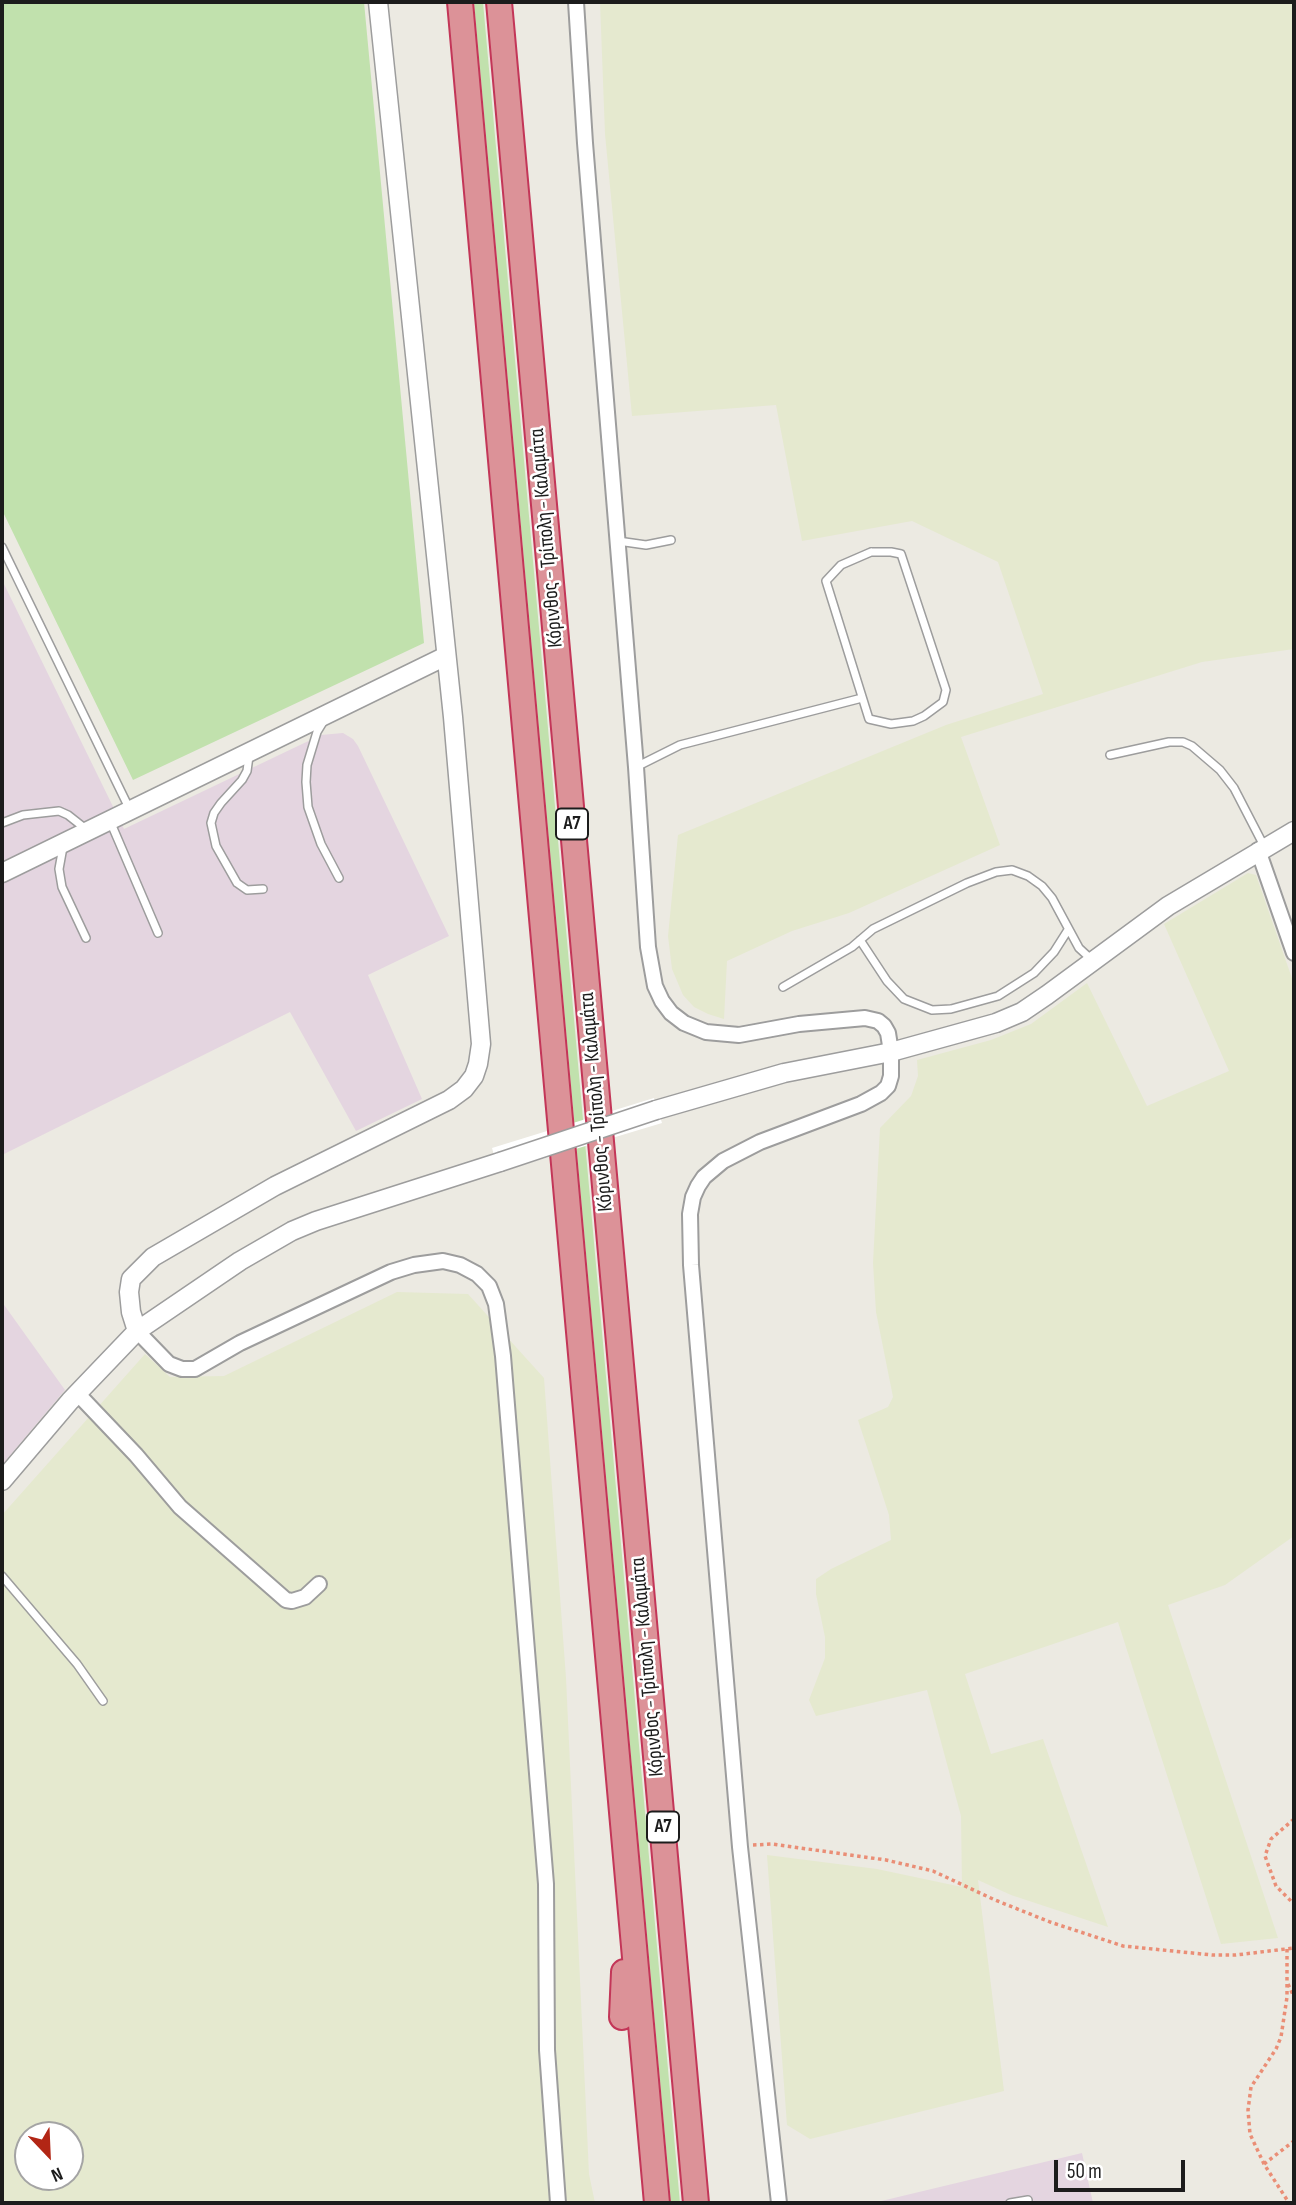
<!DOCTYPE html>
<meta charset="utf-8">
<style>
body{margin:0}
#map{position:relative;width:1296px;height:2205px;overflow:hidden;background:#eceae2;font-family:"Sofia Sans Condensed",sans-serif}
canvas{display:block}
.frame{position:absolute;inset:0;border:4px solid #1c1c1c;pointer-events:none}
.north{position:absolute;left:14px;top:2121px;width:70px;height:70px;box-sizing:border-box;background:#fff;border:2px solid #a4a4a4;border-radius:50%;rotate:157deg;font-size:19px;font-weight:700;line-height:28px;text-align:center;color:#1c1c1c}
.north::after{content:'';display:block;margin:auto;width:24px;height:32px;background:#b22615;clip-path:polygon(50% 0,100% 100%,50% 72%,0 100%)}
.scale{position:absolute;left:1054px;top:2160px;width:131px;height:32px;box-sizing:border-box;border:4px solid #1c1c1c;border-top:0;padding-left:9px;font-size:21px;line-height:24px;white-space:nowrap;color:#1c1c1c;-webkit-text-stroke:5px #fff;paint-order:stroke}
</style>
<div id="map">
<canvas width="1296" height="2205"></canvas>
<div class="frame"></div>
<div class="north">N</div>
<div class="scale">50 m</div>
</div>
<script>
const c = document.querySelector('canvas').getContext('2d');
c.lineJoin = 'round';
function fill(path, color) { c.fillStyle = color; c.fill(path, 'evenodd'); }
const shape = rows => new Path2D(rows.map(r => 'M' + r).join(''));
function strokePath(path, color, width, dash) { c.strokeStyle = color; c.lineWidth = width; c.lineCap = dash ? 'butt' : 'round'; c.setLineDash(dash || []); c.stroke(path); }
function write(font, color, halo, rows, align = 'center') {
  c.font = font + ' "Sofia Sans Condensed",sans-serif'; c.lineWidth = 5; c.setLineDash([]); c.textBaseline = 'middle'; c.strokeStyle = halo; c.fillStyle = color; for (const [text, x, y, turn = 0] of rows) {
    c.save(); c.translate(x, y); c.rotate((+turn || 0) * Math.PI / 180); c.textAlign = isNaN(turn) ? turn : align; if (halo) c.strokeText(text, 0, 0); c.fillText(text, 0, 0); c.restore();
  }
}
fill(shape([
 [2,580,124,829,321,735,343,733,353,739,358,746,449,936,368,975,422,1099,356,1131,290,1012,2,1155],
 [2,1302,65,1390,2,1465],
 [1082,2153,1093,2203,873,2203]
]), '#e4d5e0');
fill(shape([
 [600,2,1294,2,1294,649,1202,662,961,737,1000,845,849,913,792,931,727,961,724,1019,708,1014,694,1007,683,995,672,969,668,936,678,835,946,725,1043,694,998,562,912,521,802,541,776,405,632,416,605,134],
 [1248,873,1256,875,1294,984,1294,1536,1225,1585,1168,1605,1278,1938,1221,1944,1118,1622,965,1674,991,1754,1043,1739,1108,1927,1011,1895,978,1880,1004,2091,810,2139,787,2125,767,1855,877,1869,962,1887,961,1816,927,1690,816,1716,809,1700,825,1658,825,1637,816,1594,816,1579,831,1569,891,1540,889,1515,858,1420,888,1407,893,1397,876,1312,873,1263,880,1128,911,1096,918,1076,917,1060,991,1040,1031,1024,1087,983,1147,1106,1229,1071,1164,924],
 [397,1292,468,1294,544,1378,566,1678,589,2174,595,2203,2,2203,2,1515,145,1354,170,1377,224,1376],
 [28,2135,70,2135,70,2177,28,2177]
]), '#e5e9cf');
fill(shape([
 [2,2,364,2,424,643,133,780,2,510],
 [474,2,483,2,680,2203,671,2203]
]), '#c1e1ad');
fill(shape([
 [654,1098,662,1123,499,1172,492,1148]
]), '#fff');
const service = shape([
 [618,541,646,545,671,540],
 [2,547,130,810],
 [871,552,891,552,901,554,946,690,943,702,924,716,913,721,891,724,869,719,826,581,841,565,871,552],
 [325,719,317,732,307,765,306,782,308,807,321,844,339,878],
 [1110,755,1169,742,1183,742,1192,746,1220,770,1234,788,1264,846],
 [249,756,247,771,242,780,221,803,214,813,211,823,216,846,237,883,247,890,263,889],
 [636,767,680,745,862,698],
 [110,821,158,933],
 [2,823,23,815,59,811,68,815,87,830],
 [63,847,59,869,62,887,86,938],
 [860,940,887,981,904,999,932,1010,951,1009,998,996,1034,973,1054,952,1068,930],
 [783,987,852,947,873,929,967,883,996,872,1012,870,1028,876,1042,886,1052,898,1079,948,1092,960],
 [2,1576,77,1664,103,1701],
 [1010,2203,1028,2200]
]);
const minor = shape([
 [576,2,585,143,636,767,648,947,655,986,662,1001,671,1013,684,1023,706,1032,739,1035,799,1024,865,1018,878,1021,884,1026,888,1033,891,1052,891,1076,888,1086,881,1093,861,1104,760,1142,723,1161,704,1177,698,1186,693,1197,690,1214,691,1265,740,1847,779,2203],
 [1258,850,1294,953],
 [137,1331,169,1364,182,1369,195,1369,240,1343,391,1272,414,1265,443,1261,460,1265,477,1274,489,1286,496,1304,503,1356,546,1884,547,2050,558,2203],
 [77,1393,136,1455,180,1507,286,1600,292,1601,305,1597,319,1584]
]);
const tertiary = shape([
 [2,873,446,656],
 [656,1110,784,1073,891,1052,996,1023,1022,1012,1047,995,1168,906,1294,831],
 [137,1331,131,1312,129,1292,131,1279,153,1257,275,1186,449,1100,464,1089,474,1076,478,1064,481,1044,453,717,378,2],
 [2,1481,70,1401,137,1331,240,1261,292,1231,316,1221,500,1162]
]);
const motorway = shape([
 [460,2,657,2203],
 [499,2,696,2203],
 [622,2017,624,1972]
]);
strokePath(service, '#9d9d9d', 10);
strokePath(minor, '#9d9d9d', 18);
strokePath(tertiary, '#9d9d9d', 21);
strokePath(motorway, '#c33658', 28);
strokePath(shape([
 [1294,1819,1271,1839,1265,1856,1276,1886,1294,1904],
 [753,1845,772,1844,886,1860,933,1871,995,1900,1050,1922,1123,1946,1212,1955,1236,1955,1294,1948],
 [1287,1949,1287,1997,1281,2037,1276,2049,1251,2087,1248,2110,1250,2134,1264,2164,1289,2203],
 [1288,1984,1294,1997],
 [1264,2164,1294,2141]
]), '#ea8e76', 3.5, [3.5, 3.5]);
strokePath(service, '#fff', 7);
strokePath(minor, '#fff', 14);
strokePath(tertiary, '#fff', 18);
strokePath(motorway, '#dc9298', 24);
const tertiaryBridge = shape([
 [500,1162,656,1110]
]);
strokePath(tertiaryBridge, '#9d9d9d', 21, []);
strokePath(tertiaryBridge, '#fff', 18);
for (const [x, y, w] of [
 [572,824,32],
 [663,1827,32]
]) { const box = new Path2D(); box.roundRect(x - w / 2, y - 15.5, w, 31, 5); c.fillStyle = '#fff'; c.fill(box); strokePath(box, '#1c1c1c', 2); }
write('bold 19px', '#1c1c1c', null, [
 ["Α7",572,824],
 ["Α7",663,1827]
]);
write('21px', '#1c1c1c', '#fff', [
 ["Κόρινθος - Τρίπολη - Καλαμάτα",547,538,-95],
 ["Κόρινθος - Τρίπολη - Καλαμάτα",597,1102,-95],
 ["Κόρινθος - Τρίπολη - Καλαμάτα",648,1667,-95]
]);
</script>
